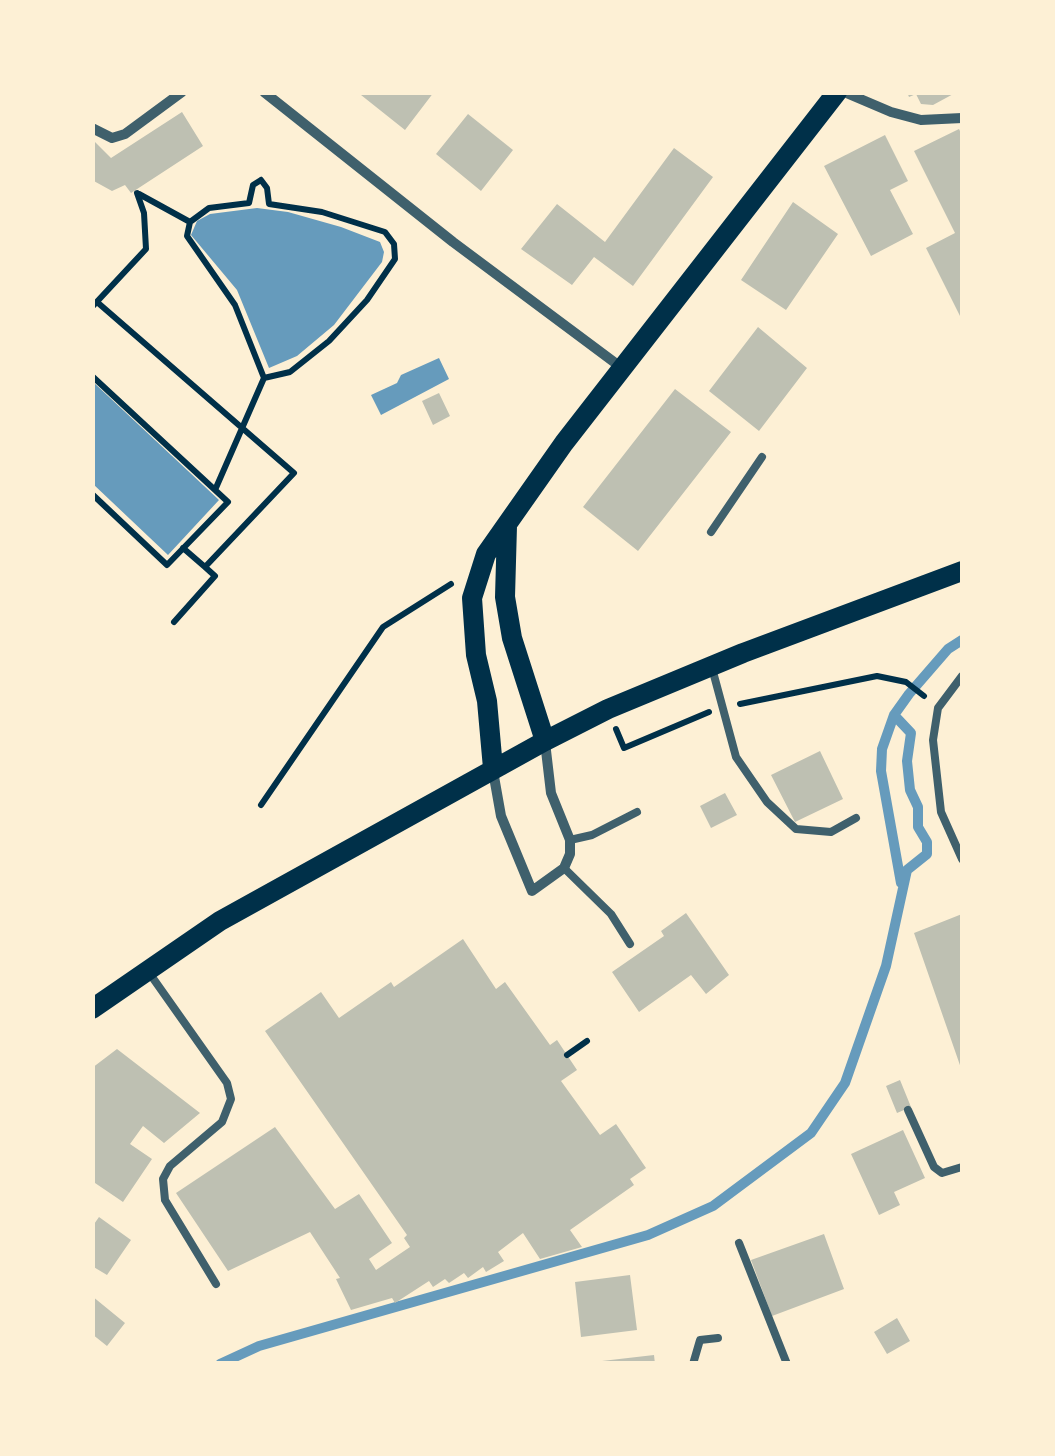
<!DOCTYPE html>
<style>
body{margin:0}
#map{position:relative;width:1055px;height:1456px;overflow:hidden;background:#fdf0d5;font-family:Bitter,serif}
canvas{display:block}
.frame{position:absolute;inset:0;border:95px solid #fdf0d5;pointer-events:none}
</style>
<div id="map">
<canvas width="1055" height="1456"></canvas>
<div class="frame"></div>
</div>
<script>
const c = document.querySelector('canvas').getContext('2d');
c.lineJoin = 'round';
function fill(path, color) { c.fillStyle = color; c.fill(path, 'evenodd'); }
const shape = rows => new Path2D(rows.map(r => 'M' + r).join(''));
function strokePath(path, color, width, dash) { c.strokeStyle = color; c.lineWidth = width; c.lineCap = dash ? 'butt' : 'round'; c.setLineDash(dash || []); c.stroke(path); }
fill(shape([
 [257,208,288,212,341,227,380,242,384,252,382,262,334,325,297,356,269,368,237,290,191,235,197,221,210,214],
 [439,358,449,379,381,415,371,395,397,383,401,375],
 [92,381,219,500,168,555,93,484]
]), '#669bbc');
strokePath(shape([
 [901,883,881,771,882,749,894,715,909,694,948,649,962,640],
 [220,1364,259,1346,648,1235,713,1206,811,1133,845,1083,886,966,907,870,927,854,927,842,918,827,918,807,910,790,907,761,911,733,894,715]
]), '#669bbc', 10);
fill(shape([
 [363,92,434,92,405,130,361,95],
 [907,92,957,92,933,105,921,104,916,94,909,97],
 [182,112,203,146,131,193,125,185,112,191,92,180,92,139,111,158],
 [468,114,513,150,481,191,436,154],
 [959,129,962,135,962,320,926,248,955,233,914,151],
 [885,135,908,181,890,190,913,234,871,256,824,166],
 [674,148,713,177,633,286,594,257,572,285,521,249,557,204,605,242],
 [793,202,838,234,786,310,741,280],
 [758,327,807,368,759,431,709,391],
 [675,389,731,432,638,551,583,507],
 [439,393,450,416,433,425,422,401],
 [820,751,843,799,795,822,771,775],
 [725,793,737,815,711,828,700,806],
 [686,913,729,975,706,994,691,975,639,1012,612,972,664,936,661,931],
 [962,914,962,1071,914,933],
 [463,939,496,989,505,982,550,1045,557,1040,577,1070,561,1081,600,1135,616,1124,646,1168,630,1179,634,1185,570,1230,582,1247,540,1259,523,1233,498,1252,504,1261,486,1272,483,1267,468,1278,464,1273,449,1283,445,1279,433,1287,429,1281,395,1303,392,1298,351,1310,336,1279,340,1278,310,1232,228,1271,176,1193,275,1127,335,1209,359,1194,392,1243,369,1259,376,1270,410,1247,404,1238,407,1235,265,1031,321,992,339,1018,391,982,394,987],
 [117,1049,200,1113,164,1143,143,1126,130,1144,152,1159,123,1202,95,1183,92,1187,92,1068],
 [900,1080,911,1107,897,1113,886,1086],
 [903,1130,925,1178,894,1192,900,1205,879,1215,851,1154],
 [99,1217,131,1240,107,1275,92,1266,92,1227],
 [824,1234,844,1289,772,1316,751,1260],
 [630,1275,637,1330,581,1337,575,1282],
 [92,1296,125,1323,107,1346,92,1334],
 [897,1318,910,1341,887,1354,874,1332],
 [654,1355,655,1364,602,1364,602,1361]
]), '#bec0b2');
strokePath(shape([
 [261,180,267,188,269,204,322,212,385,232,394,244,395,259,367,300,329,341,290,372,264,378,235,305,187,236,190,222,209,208,249,203,253,185,261,180],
 [139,194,190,222],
 [97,302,294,473,205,567,183,548],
 [92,307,146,249,144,213,137,193],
 [92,376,228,502,167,565,92,494],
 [215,490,264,378],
 [174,622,215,576,205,567],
 [740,704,877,676,906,682,924,696],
 [616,729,624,748,709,712],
 [261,805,383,627,451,584],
 [567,1055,587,1041]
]), '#003049', 6);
strokePath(shape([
 [711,532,762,457],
 [712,668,736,757,767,802,796,829,831,832,856,818],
 [962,676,938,708,933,740,941,812,962,859],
 [570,840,592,835,637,812],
 [564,868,611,914,630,944],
 [150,974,227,1083,231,1099,222,1122,170,1166,163,1179,165,1200,216,1284],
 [908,1110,934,1167,942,1173,962,1167],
 [739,1243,787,1364],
 [693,1364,700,1340,718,1338]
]), '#3f606c', 8);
strokePath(shape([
 [264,92,453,242,622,368],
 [844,92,891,112,921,120,962,118],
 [92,128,112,138,125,134,182,92],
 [493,771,501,816,532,891,564,868,570,854,570,840,551,793,545,742]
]), '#3f606c', 10);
strokePath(shape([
 [507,526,505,597,512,638,545,741],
 [493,768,487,701,476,655,472,598,486,554,564,443,837,92],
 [92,1009,220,921,545,741,608,709,743,653,962,571]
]), '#003049', 20);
</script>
